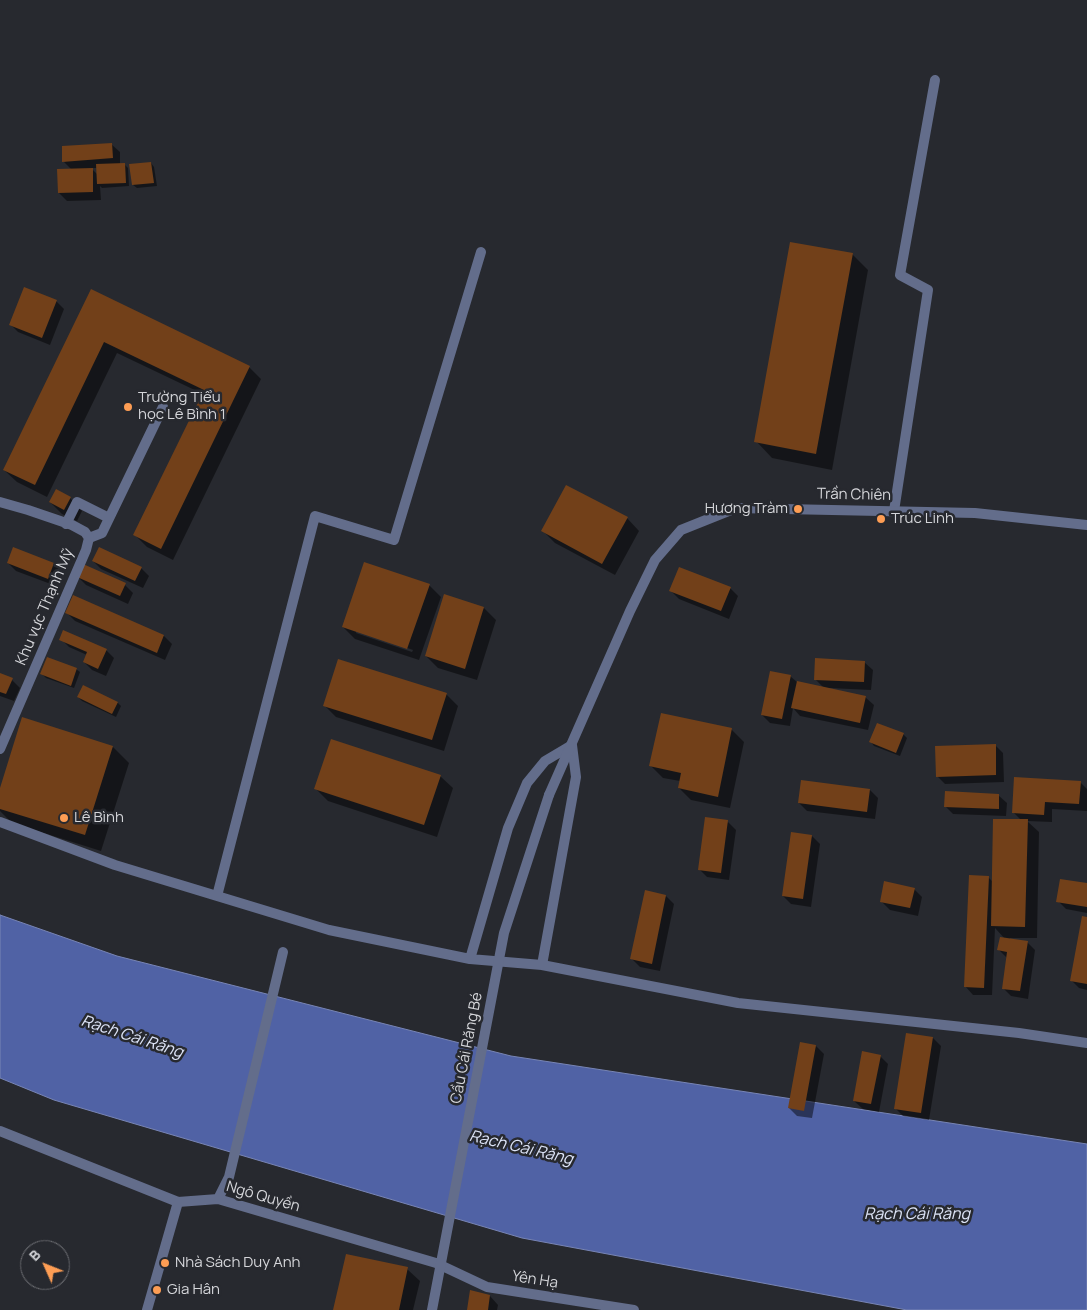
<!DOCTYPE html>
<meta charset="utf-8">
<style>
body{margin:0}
#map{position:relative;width:1087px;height:1310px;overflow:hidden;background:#27292f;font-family:Manrope,sans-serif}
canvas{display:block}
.north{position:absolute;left:20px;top:1240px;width:50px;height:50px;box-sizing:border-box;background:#27292f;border:1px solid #6d6e73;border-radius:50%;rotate:314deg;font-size:14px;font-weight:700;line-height:20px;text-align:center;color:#d5d6da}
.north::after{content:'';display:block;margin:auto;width:18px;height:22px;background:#fd9d54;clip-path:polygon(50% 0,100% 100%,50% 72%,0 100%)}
</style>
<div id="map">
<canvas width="1087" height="1310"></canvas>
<div class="north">B</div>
</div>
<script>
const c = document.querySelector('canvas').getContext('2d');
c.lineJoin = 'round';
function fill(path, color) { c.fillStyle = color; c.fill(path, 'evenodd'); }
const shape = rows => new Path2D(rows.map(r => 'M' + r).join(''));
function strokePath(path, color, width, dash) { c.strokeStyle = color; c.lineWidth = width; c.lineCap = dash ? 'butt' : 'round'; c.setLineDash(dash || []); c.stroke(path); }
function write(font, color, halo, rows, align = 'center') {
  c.font = font + ' Manrope,sans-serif'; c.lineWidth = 5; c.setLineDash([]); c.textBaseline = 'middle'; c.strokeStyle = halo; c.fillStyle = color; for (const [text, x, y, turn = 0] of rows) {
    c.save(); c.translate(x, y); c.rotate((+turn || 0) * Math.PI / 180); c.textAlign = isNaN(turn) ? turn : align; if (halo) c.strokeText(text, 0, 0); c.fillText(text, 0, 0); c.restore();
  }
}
const water = shape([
 [0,915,117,956,511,1056,1087,1144,1087,1310,907,1310,522,1238,54,1100,0,1078,0,915]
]);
fill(water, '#5062a5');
strokePath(water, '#7885b5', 1);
fill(shape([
 [111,144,120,152,120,164,124,164,128,168,129,186,102,188,100,186,101,200,67,201,59,193,72,170,64,162],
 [91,168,98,168,98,175],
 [151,163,154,167,157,186,137,188,133,185],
 [852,254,868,270,832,470,772,458,756,441],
 [91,291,249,367,261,379,173,560,147,547,135,535,203,394,117,353,47,497,17,482,4,470],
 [56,301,64,309,50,345,18,332,10,324],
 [70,498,82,511,77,521,62,514,50,502],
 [627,518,639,531,615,575,555,543,543,531],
 [13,549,54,564,62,572,56,586,16,571,8,563],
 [93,561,141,568,149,576,143,588,101,569],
 [78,577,125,585,133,593,128,604,86,585],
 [429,585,441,597,419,660,355,639,343,627],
 [356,630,413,650,412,652,356,633],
 [730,588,738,596,729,619,679,599,671,591],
 [484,608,496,620,477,680,438,668,426,656],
 [67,613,164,636,172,644,165,660,75,621],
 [61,639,106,650,114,658,106,676,92,670,84,662,87,655,69,647],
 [864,662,873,670,871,690,829,688,828,689,865,697,874,705,868,730,800,716,793,708,790,726,770,723,762,715,790,676,797,682,824,688,815,679],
 [76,669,80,672,74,688,46,678,42,674],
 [0,674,12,680,20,688,14,701,0,696],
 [84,686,118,703,121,706,116,717,82,701,78,697],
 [446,694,458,706,444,751,336,717,324,705],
 [662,715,732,730,744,742,730,808,691,800,679,788,680,781,663,778,651,766],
 [903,734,907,738,900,756,874,746,871,742],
 [995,745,1003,753,1004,782,945,784,937,776],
 [113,747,129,763,101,851,12,823,0,811,0,792],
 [440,776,453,788,437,837,328,801,316,789],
 [1080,782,1087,789,1087,811,1052,809,1052,822,1027,821,1039,832,1037,938,1010,938,1010,939,1027,942,1035,950,1028,999,1011,996,1003,988,1007,958,999,950,1005,939,995,928,992,995,973,995,965,986,988,877,993,882,1021,820,1013,812],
 [870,790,878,798,875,819,807,811,799,803],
 [998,795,1007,803,1006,816,953,814,945,806],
 [728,822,736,830,729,880,707,877,699,869],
 [812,836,820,844,811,907,791,904,783,896],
 [1087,884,1087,913,1066,909,1058,901],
 [914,889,922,897,918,916,890,910,881,901],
 [666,896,674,904,660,971,640,967,632,959],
 [1087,918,1087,990,1079,988,1071,980],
 [907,1034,933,1038,941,1046,929,1120,903,1116,895,1108],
 [816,1046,824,1054,812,1118,797,1116,789,1108],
 [880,1056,888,1064,879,1112,863,1109,854,1101],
 [407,1269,420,1281,413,1310,335,1310],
 [490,1296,498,1305,497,1310,469,1310]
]), '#0007');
fill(shape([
 [112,143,113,158,62,162,62,146],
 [151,162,154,183,132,185,129,164],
 [125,163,126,183,97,184,96,164],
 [93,168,93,192,58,193,57,169],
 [790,242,853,253,816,454,754,442],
 [24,287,57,300,42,338,9,325],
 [91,289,250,366,161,549,133,535,204,390,104,342,35,485,3,470],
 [566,485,628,517,602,564,541,531],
 [56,489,71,497,64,510,49,502],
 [13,547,54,563,48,579,7,563],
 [99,547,142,567,135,581,92,561],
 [364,562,430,584,407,649,342,627],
 [83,564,126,583,120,596,77,577],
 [679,567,731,587,721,611,669,591],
 [444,594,484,607,465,669,425,656],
 [73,595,164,635,157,653,65,613],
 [63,630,107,649,98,669,83,662,87,652,59,640],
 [47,657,77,668,71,686,40,674],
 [815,658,865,661,864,682,814,680],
 [338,659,447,693,432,740,323,706],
 [770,671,791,675,782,719,761,715],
 [0,673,13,678,6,694,0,692],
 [797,681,866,696,860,723,791,708],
 [83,685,118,702,112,714,77,697],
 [661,713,732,728,718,797,678,788,681,773,649,766],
 [22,717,113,746,85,835,0,809,0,788],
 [877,723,904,733,896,753,869,742],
 [331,739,441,775,424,825,314,789],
 [996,744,996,775,936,777,935,746],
 [1014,777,1081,781,1079,804,1045,802,1044,815,1012,813],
 [801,780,870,789,867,812,798,803],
 [945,791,999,794,999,809,944,807],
 [705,817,728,820,721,873,698,870],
 [993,819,1028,819,1025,927,991,926],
 [791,832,812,835,803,899,782,896],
 [969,875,989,876,984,988,964,987],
 [1060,879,1087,883,1087,907,1056,902],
 [884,881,915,888,910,908,880,902],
 [645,890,666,895,652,964,630,959],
 [1082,916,1087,917,1087,984,1070,981],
 [1000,937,1028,941,1020,991,1002,989,1007,952,997,950],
 [906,1033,933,1037,921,1113,894,1109],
 [800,1042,816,1045,804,1111,788,1108],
 [862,1051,881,1055,871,1104,853,1101],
 [346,1254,408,1267,399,1310,333,1310],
 [470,1290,490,1295,488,1310,467,1310]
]), '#724019');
strokePath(shape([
 [894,511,928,290,900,275,935,80],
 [66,524,77,502,109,518],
 [89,538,102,533,163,407]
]), '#636d8b', 10);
strokePath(shape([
 [0,502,28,510,72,525,85,532,89,538,86,550,0,749],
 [0,822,115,865,329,930,470,959,542,965,738,1003,1019,1033,1087,1043],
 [217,896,315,516,394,540,481,252],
 [470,959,508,828,527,783,545,761,572,745,576,777,542,965],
 [0,1131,178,1202,218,1199,436,1263,487,1287,634,1310],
 [218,1199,229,1177,283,952],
 [147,1310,178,1202]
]), '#636d8b', 10);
strokePath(shape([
 [549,795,630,611,655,560,681,530,736,508,975,513,1087,525]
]), '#636d8b', 10);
strokePath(shape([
 [432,1310,504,933,549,795]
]), '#636d8b', 10);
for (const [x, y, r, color] of [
 [128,407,5,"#fd9d54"],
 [798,509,5,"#fd9d54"],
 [881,519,5,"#fd9d54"],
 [64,818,5,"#fd9d54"],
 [165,1263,5,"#fd9d54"],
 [157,1290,5,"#fd9d54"]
]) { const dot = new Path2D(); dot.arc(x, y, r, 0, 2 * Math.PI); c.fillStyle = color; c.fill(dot); strokePath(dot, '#27292f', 2); }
write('15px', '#d5d6da', '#27292f', [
 ["Trường Tiểu",138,398],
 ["học Lê Bình 1",138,415],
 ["Hương Tràm",788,509,"right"],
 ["Trúc Linh",891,519],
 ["Lê Bình",74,818],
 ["Nhà Sách Duy Anh",175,1263],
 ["Gia Hân",167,1290]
], 'left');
write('15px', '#d5d6da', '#27292f', [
 ["Trần Chiên",854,495,1],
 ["Khu vực Thạnh Mỹ",45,607,-67],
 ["Cầu Cái Răng Bé",467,1048,-79],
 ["Ngô Quyền",263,1197,16],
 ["Yên Hạ",535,1280,9]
]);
write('italic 16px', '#dde4f7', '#27292f', [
 ["Rạch Cái Răng",132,1037,18],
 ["Rạch Cái Răng",521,1148,13],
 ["Rạch Cái Răng",917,1215]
]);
</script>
